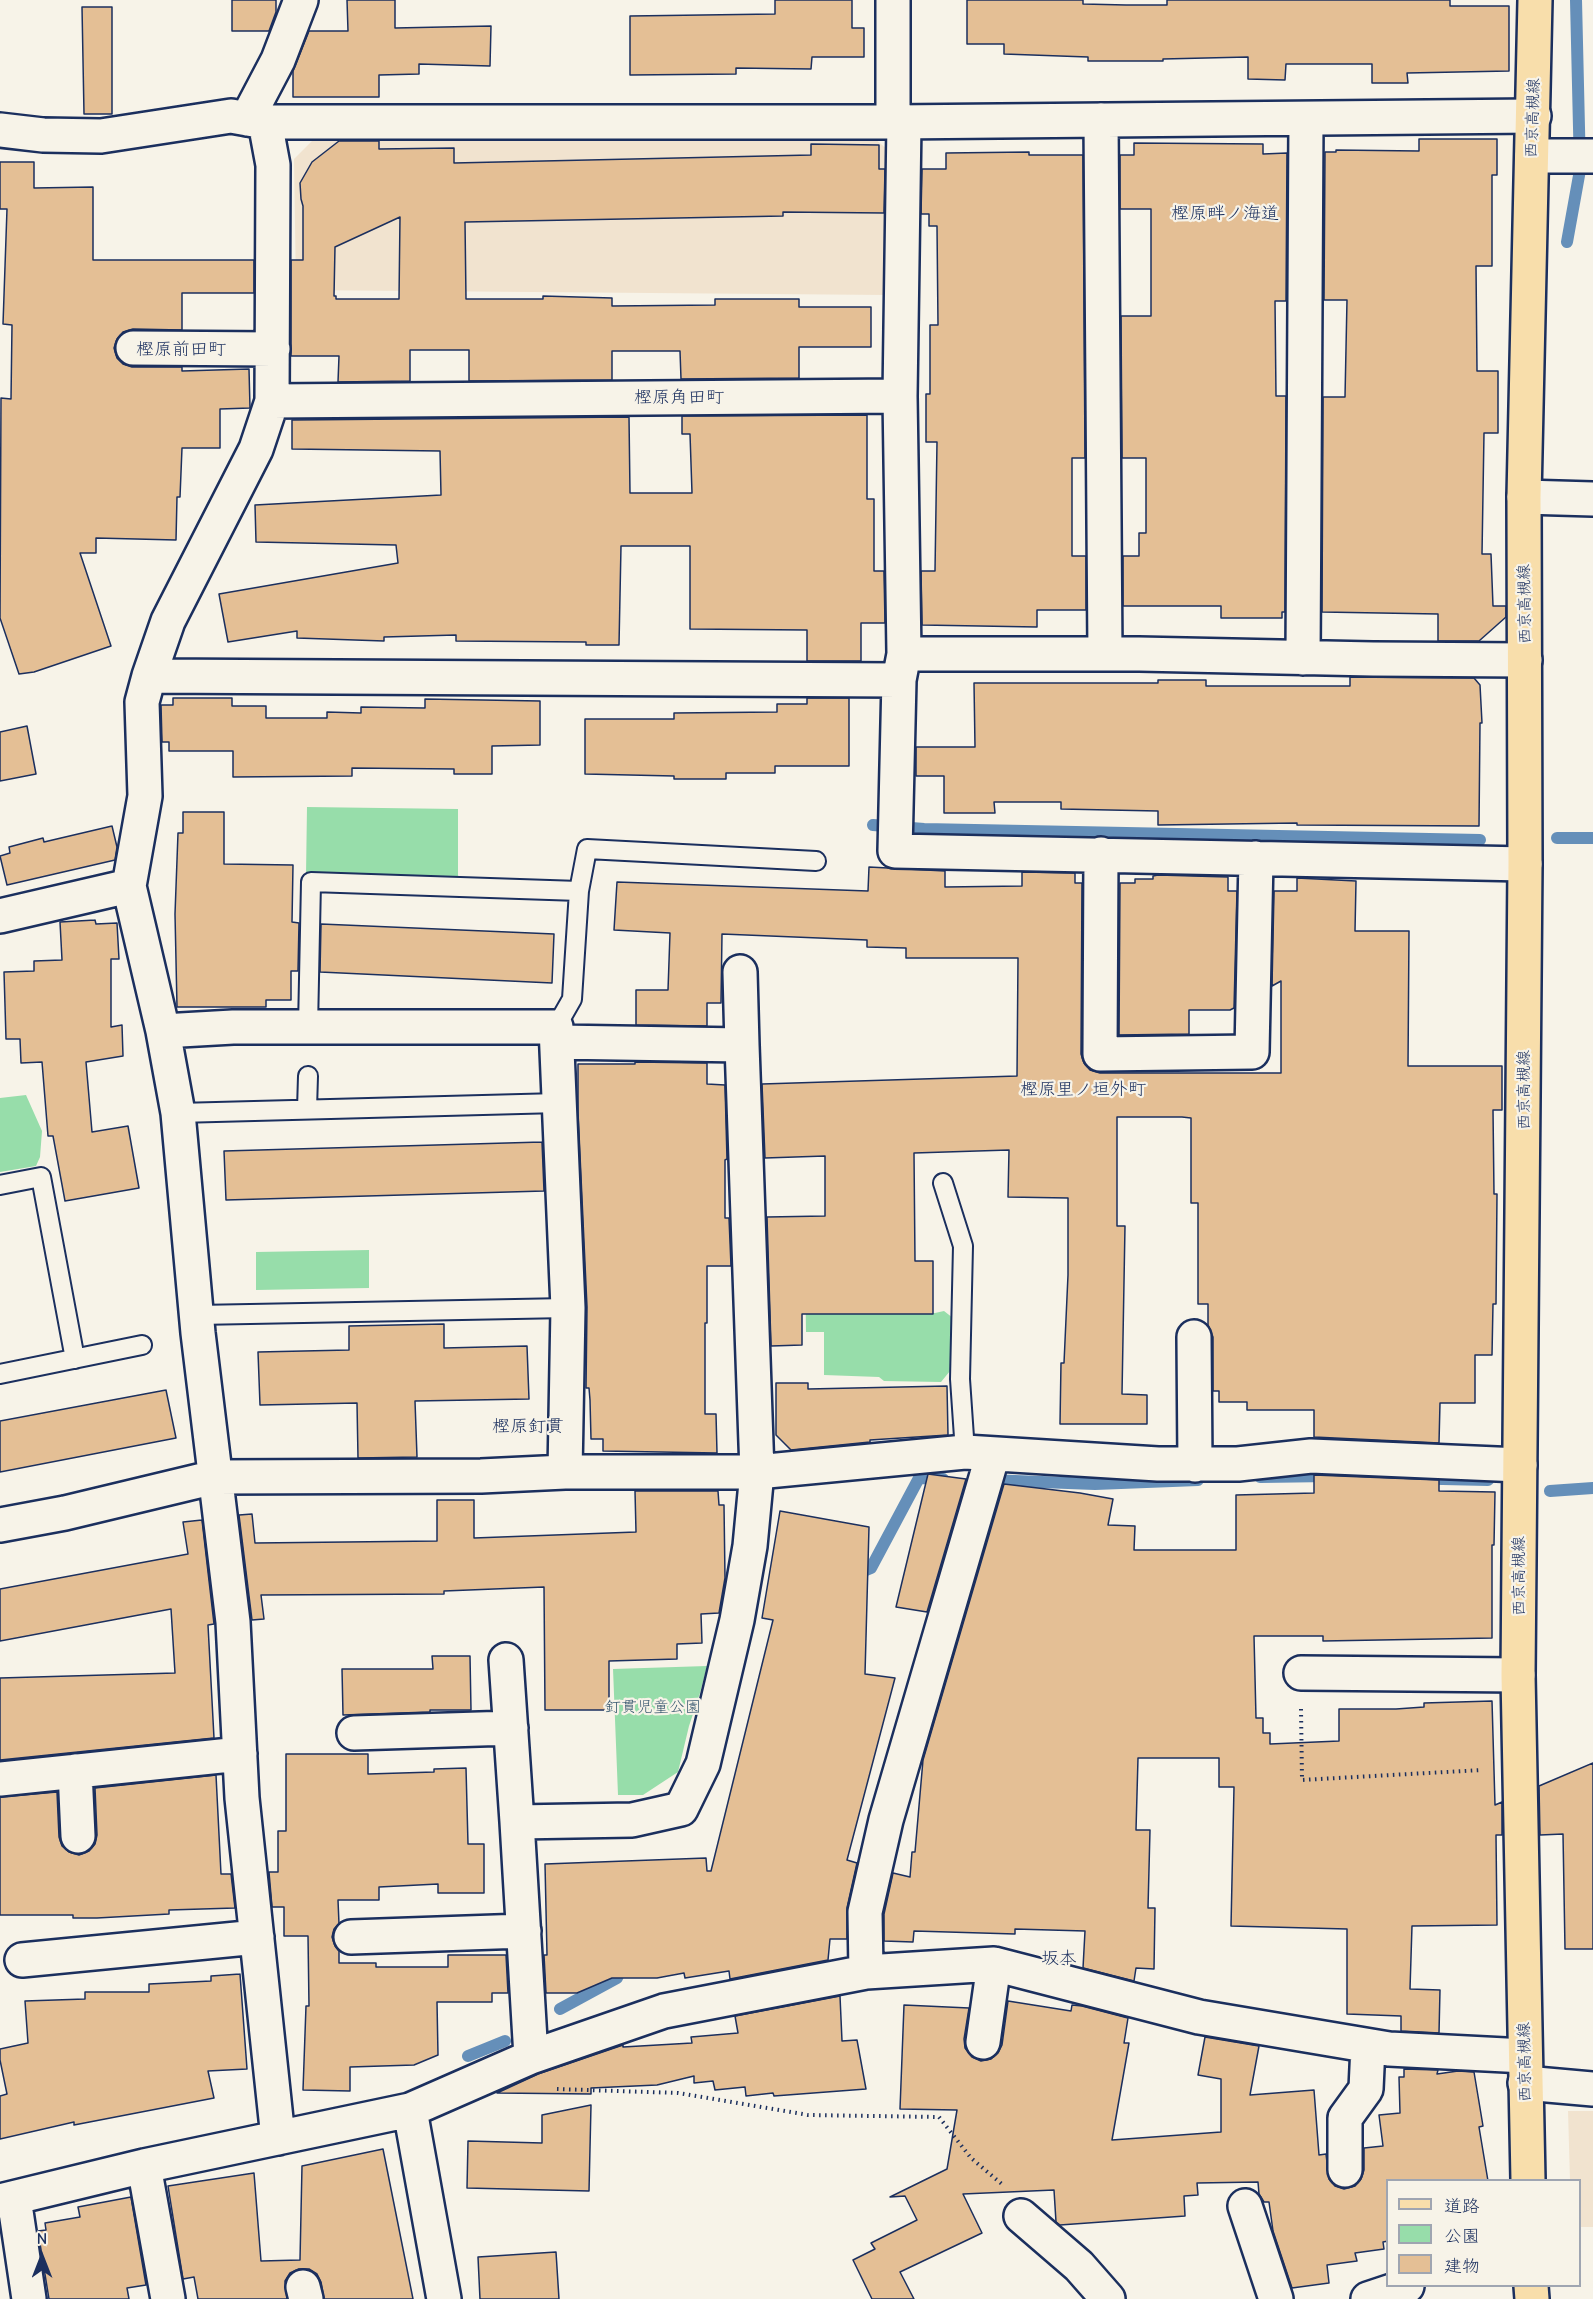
<!DOCTYPE html>
<meta charset="utf-8">
<style>
body{margin:0}
#map{position:relative;width:1593px;height:2299px;overflow:hidden;background:#f7f3e8;font-family:"Comic Neue","Klee One",sans-serif}
canvas{display:block}
.legend{position:absolute;left:1386px;top:2179px;width:195px;height:108px;box-sizing:border-box;background:#f7f3e8;border:2px solid #9fa5b1;margin:0;padding:8px 10px;list-style:none;font-size:18px;color:#1b2f5e}
.legend li{display:flex;align-items:center;gap:12px;height:30px}
.legend b{width:30px;border:2px solid #9fa5b1}
.north{position:absolute;left:12px;top:2227px;width:60px;height:60px;-webkit-text-stroke:4px #f7f3e8;paint-order:stroke;rotate:0deg;font-size:16px;font-weight:700;line-height:24px;text-align:center;color:#1b2f5e}
.north::after{content:'';display:block;margin:auto;width:21px;height:27px;background:#1b2f5e;clip-path:polygon(50% 0,100% 100%,50% 72%,0 100%)}
</style>
<div id="map">
<canvas width="1593" height="2299"></canvas>
<ul class="legend">
<li><b style="height:8px;background:#f8deab"></b>道路</li>
<li><b style="height:16px;background:#97ddaa"></b>公園</li>
<li><b style="height:16px;background:#e4bf95"></b>建物</li>
</ul>
<div class="north">N</div>
</div>
<script>
const c = document.querySelector('canvas').getContext('2d');
c.lineJoin = 'round';
function fill(path, color) { c.fillStyle = color; c.fill(path, 'evenodd'); }
const shape = rows => new Path2D(rows.map(r => 'M' + r).join(''));
function strokePath(path, color, width, dash) { c.strokeStyle = color; c.lineWidth = width; c.lineCap = dash ? 'butt' : 'round'; c.setLineDash(dash || []); c.stroke(path); }
function write(font, color, halo, rows, align = 'center') {
  c.font = font + ' "Comic Neue","Klee One",sans-serif'; c.lineWidth = 4.5; c.setLineDash([]); c.textBaseline = 'middle'; c.strokeStyle = halo; c.fillStyle = color; for (const [text, x, y, turn = 0] of rows) {
    c.save(); c.translate(x, y); c.rotate((+turn || 0) * Math.PI / 180); c.textAlign = isNaN(turn) ? turn : align; if (halo) c.strokeText(text, 0, 0); c.fillText(text, 0, 0); c.restore();
  }
}
fill(shape([
 [314,139,875,139,888,150,887,295,296,290,294,159],
 [1568,2111,1593,2111,1593,2227,1580,2227,1580,2180,1570,2180]
]), '#f1e3cf');
fill(shape([
 [307,807,458,809,458,876,306,875],
 [26,1095,42,1131,40,1157,36,1166,0,1172,0,1098],
 [369,1250,369,1288,256,1290,256,1252],
 [805,1264,823,1314,935,1313,944,1311,953,1318,950,1371,941,1382,884,1381,879,1377,824,1375,824,1332,806,1332],
 [707,1666,700,1693,689,1726,678,1772,643,1795,618,1795,613,1669]
]), '#97ddaa');
strokePath(shape([
 [1567,242,1580,170,1576,0],
 [873,825,924,829,1480,840],
 [1557,838,1593,838],
 [1260,1477,1330,1476],
 [1353,1477,1488,1480],
 [988,1480,1095,1484,1198,1480],
 [1550,1491,1593,1488],
 [854,1575,871,1568,919,1478,943,1479],
 [560,2009,617,1978,623,1964],
 [468,2056,505,2041]
]), '#658fb9', 12);
const building = shape([
 [232,0,276,0,276,12,269,31,232,31,232,0],
 [347,0,395,0,395,28,491,26,490,66,419,64,419,74,379,75,379,97,293,97,293,71,309,31,348,31,347,0],
 [775,0,852,0,852,28,864,28,864,57,812,57,811,69,736,68,736,74,630,75,630,16,775,14,775,0],
 [967,0,1083,0,1083,4,1126,5,1167,5,1167,0,1450,0,1450,6,1509,6,1509,71,1407,73,1408,83,1372,83,1372,64,1286,64,1285,80,1248,79,1248,57,1163,59,1163,61,1088,61,1088,57,1004,54,1004,44,967,44,967,0],
 [82,7,112,7,112,114,84,114,82,7],
 [1419,139,1497,139,1497,175,1492,175,1492,266,1476,266,1477,371,1498,371,1498,433,1484,433,1482,554,1491,554,1493,606,1506,606,1506,617,1479,641,1438,641,1438,614,1322,612,1323,397,1345,397,1347,300,1324,300,1325,152,1336,152,1336,150,1419,151,1419,139],
 [339,141,379,141,379,149,454,148,454,163,811,155,811,144,879,145,879,169,885,169,884,213,783,212,783,216,465,222,466,299,543,299,543,296,612,298,612,306,715,305,715,299,799,299,799,307,871,307,871,347,799,347,799,378,681,379,680,351,612,351,612,380,469,381,469,350,410,350,410,381,338,382,339,356,291,356,291,260,303,260,303,206,301,199,300,183,312,162,339,141],
 [400,217,399,299,336,299,336,296,334,296,335,247,400,217],
 [1134,143,1263,144,1263,154,1287,153,1286,301,1275,301,1276,396,1286,396,1285,612,1282,612,1282,618,1221,618,1221,606,1123,606,1123,556,1139,556,1139,533,1146,533,1146,458,1122,458,1121,316,1151,316,1151,209,1120,209,1120,155,1134,155,1134,143],
 [1029,152,1029,155,1083,155,1085,458,1072,458,1072,556,1086,556,1086,610,1037,610,1037,627,922,625,921,571,935,571,937,442,926,442,926,394,930,394,930,325,938,325,937,226,929,226,929,214,921,214,922,169,946,169,946,153,1029,152],
 [0,162,34,162,34,188,93,187,93,260,254,260,254,293,182,293,182,330,133,329,123,332,117,339,114,348,117,358,123,364,132,367,182,367,182,371,249,369,250,408,220,409,220,448,182,448,180,497,177,497,176,540,96,538,96,553,80,553,111,646,34,672,19,674,0,618,1,398,11,399,12,325,3,324,7,209,0,209,0,162],
 [867,415,867,499,874,499,874,571,884,571,885,623,861,623,861,661,807,661,807,630,690,629,690,546,621,546,619,645,586,645,586,642,456,641,456,635,384,637,384,641,297,638,297,631,228,642,219,594,398,563,396,545,256,542,255,505,441,495,440,451,292,449,292,420,629,417,630,493,692,493,690,434,682,434,682,416,867,415],
 [1350,677,1474,678,1480,685,1482,723,1480,723,1479,826,1297,825,1297,823,1158,825,1158,811,1061,809,1061,802,994,802,995,813,944,813,944,776,916,776,916,747,975,747,974,683,1158,683,1158,680,1206,680,1206,686,1350,686,1350,677],
 [173,698,232,698,232,706,266,706,266,718,327,718,327,712,361,713,361,707,425,708,425,699,540,701,540,745,492,746,492,774,454,774,454,769,352,768,352,776,233,777,233,751,169,751,169,742,162,742,161,705,173,705,173,698],
 [807,698,849,698,849,766,775,766,775,773,726,773,726,779,674,779,674,776,585,774,585,719,674,719,674,713,777,712,777,704,807,704,807,698],
 [27,726,36,774,0,781,0,732,27,726],
 [183,812,224,812,224,864,293,865,292,922,299,923,298,971,291,971,291,1000,266,1000,266,1007,177,1007,175,914,178,833,183,833,183,812],
 [112,826,117,847,115,860,7,885,0,856,10,853,9,847,43,838,44,842,112,826],
 [869,867,945,871,945,887,1022,886,1022,872,1075,873,1075,883,1082,883,1081,1054,1084,1063,1090,1070,1100,1073,1281,1073,1281,981,1272,986,1274,891,1297,891,1297,878,1356,881,1355,931,1409,931,1408,1066,1502,1066,1502,1110,1493,1110,1494,1194,1497,1194,1496,1304,1493,1304,1492,1355,1475,1355,1475,1403,1440,1403,1439,1443,1314,1437,1314,1410,1247,1410,1247,1402,1219,1402,1219,1391,1213,1391,1213,1337,1208,1325,1208,1304,1198,1304,1198,1203,1191,1203,1191,1118,1182,1117,1117,1117,1117,1226,1125,1226,1122,1394,1147,1395,1147,1424,1060,1424,1061,1363,1064,1363,1068,1275,1068,1198,1008,1197,1009,1150,914,1153,915,1261,933,1261,933,1314,802,1314,802,1345,771,1346,767,1217,825,1216,825,1156,765,1158,762,1084,1017,1076,1018,958,906,958,906,948,867,947,867,940,722,934,721,1003,707,1003,707,1026,636,1025,636,990,668,990,670,933,614,930,617,882,868,891,869,867],
 [1158,875,1228,877,1228,891,1237,891,1234,1008,1230,1010,1189,1010,1189,1034,1119,1035,1120,883,1135,883,1135,879,1153,879,1153,876,1158,875],
 [95,920,96,924,117,923,119,959,111,959,111,1027,122,1025,123,1056,86,1062,92,1132,128,1126,139,1188,65,1201,53,1136,48,1136,42,1062,21,1063,20,1039,6,1039,4,972,34,971,34,961,62,960,60,922,95,920],
 [321,924,554,934,552,983,320,972,321,924],
 [635,1062,707,1063,707,1084,725,1085,727,1159,725,1160,725,1218,729,1218,731,1266,707,1266,707,1323,705,1323,705,1414,716,1414,717,1453,603,1451,603,1439,591,1439,590,1400,589,1388,586,1388,587,1307,578,1112,578,1064,635,1064,635,1062],
 [542,1142,544,1191,226,1200,224,1151,542,1142],
 [444,1324,444,1348,527,1346,529,1399,415,1401,417,1457,358,1458,357,1403,260,1405,258,1352,349,1350,349,1326,444,1324],
 [776,1383,808,1383,808,1389,947,1386,948,1435,870,1440,870,1442,791,1450,776,1435,776,1383],
 [166,1390,176,1438,0,1472,0,1421,166,1390],
 [928,1474,966,1479,927,1612,896,1607,928,1474],
 [1314,1475,1439,1480,1439,1491,1495,1492,1494,1545,1492,1545,1492,1638,1323,1641,1323,1636,1254,1636,1256,1718,1263,1718,1263,1733,1270,1733,1270,1744,1339,1741,1339,1709,1396,1709,1424,1707,1424,1703,1492,1701,1495,1805,1502,1802,1502,1835,1496,1835,1497,1925,1412,1926,1410,1989,1440,1990,1439,2033,1401,2031,1401,2016,1347,2014,1347,1929,1231,1926,1234,1787,1219,1787,1219,1758,1138,1758,1136,1830,1150,1830,1148,1908,1155,1908,1154,1969,1136,1968,1134,1981,1083,1968,1085,1931,1015,1929,1015,1934,914,1931,913,1942,884,1941,884,1914,893,1873,910,1877,912,1852,915,1852,923,1760,1004,1484,1080,1493,1113,1499,1108,1525,1135,1526,1134,1550,1236,1550,1236,1495,1314,1493,1314,1475],
 [635,1491,718,1491,719,1505,724,1505,725,1578,719,1613,701,1614,702,1643,677,1644,677,1659,609,1661,609,1710,545,1710,544,1587,444,1591,444,1594,261,1595,264,1619,252,1620,239,1515,252,1514,255,1543,437,1541,437,1500,474,1500,474,1538,636,1532,635,1491],
 [780,1511,869,1527,865,1674,895,1678,847,1860,857,1863,847,1908,847,1939,830,1939,828,1960,730,1979,729,1971,685,1978,684,1973,657,1978,612,1978,577,1993,546,1993,544,1955,547,1955,545,1864,706,1858,707,1871,711,1871,773,1620,762,1618,780,1511],
 [202,1520,214,1624,208,1625,214,1738,0,1760,0,1678,175,1673,171,1609,0,1641,0,1589,188,1554,183,1522,202,1520],
 [432,1656,470,1656,471,1710,430,1710,430,1712,343,1715,342,1669,433,1669,432,1656],
 [286,1754,368,1754,368,1774,434,1772,434,1769,466,1768,468,1844,484,1844,484,1893,438,1893,438,1884,379,1887,379,1900,338,1900,339,1924,334,1929,332,1937,335,1946,339,1951,339,1963,376,1963,376,1967,448,1967,448,1955,506,1955,508,1993,492,1993,492,2002,437,2002,438,2055,414,2065,350,2067,350,2091,303,2090,306,2006,309,2006,308,1936,284,1936,284,1907,272,1907,269,1872,278,1872,278,1831,286,1831,286,1754],
 [1593,1763,1593,1949,1565,1949,1563,1834,1540,1835,1539,1786,1593,1763],
 [216,1775,221,1874,231,1874,235,1908,169,1910,169,1914,97,1918,73,1918,73,1915,0,1915,0,1797,57,1792,59,1837,62,1846,69,1852,79,1855,89,1851,95,1844,97,1835,95,1788,216,1775],
 [240,1974,247,2069,208,2071,214,2098,74,2125,74,2122,0,2139,0,2096,7,2094,0,2060,0,2049,28,2043,25,2001,85,1999,85,1992,149,1992,149,1984,211,1981,211,1976,240,1974],
 [840,1996,842,2041,857,2040,866,2089,774,2096,773,2093,746,2096,745,2087,715,2090,713,2081,694,2083,694,2076,657,2085,591,2088,591,2094,497,2093,538,2074,623,2045,623,2047,692,2043,691,2037,738,2033,735,2016,840,1996],
 [1008,2001,1071,2011,1072,2005,1082,2006,1128,2018,1124,2043,1129,2043,1112,2140,1221,2132,1221,2079,1198,2075,1205,2037,1259,2046,1250,2095,1314,2090,1319,2155,1326,2154,1329,2179,1335,2186,1344,2189,1355,2186,1361,2179,1364,2170,1364,2148,1383,2146,1379,2115,1400,2113,1399,2077,1404,2077,1404,2069,1438,2070,1437,2074,1458,2071,1474,2072,1483,2126,1479,2127,1488,2181,1388,2181,1388,2241,1383,2242,1384,2249,1355,2253,1357,2261,1327,2265,1329,2283,1292,2288,1273,2231,1269,2202,1264,2202,1259,2194,1258,2182,1197,2183,1198,2195,1184,2196,1185,2216,1060,2225,1056,2222,1054,2190,963,2194,982,2233,900,2272,914,2299,872,2299,853,2260,875,2249,871,2243,917,2220,905,2196,890,2197,947,2169,957,2110,900,2109,904,2005,969,2008,964,2039,965,2048,972,2057,981,2061,991,2059,998,2053,1002,2045,1008,2001],
 [591,2105,589,2191,467,2188,468,2141,542,2143,542,2115,591,2105],
 [383,2149,413,2299,324,2299,321,2282,317,2274,309,2269,299,2269,290,2273,285,2281,287,2299,198,2299,194,2277,183,2279,168,2186,254,2173,261,2261,300,2260,302,2166,383,2149],
 [131,2197,146,2285,127,2288,129,2299,49,2299,38,2231,46,2230,45,2223,80,2217,78,2207,131,2197],
 [556,2252,559,2299,480,2299,478,2257,556,2252]
]);
fill(building, '#e4bf95');
strokePath(building, '#1b2f5e', 1.5);
const service = shape([
 [308,1027,311,882,579,891],
 [556,1027,572,999,579,891,587,849,816,861],
 [307,1109,308,1076],
 [178,1113,559,1103],
 [943,1183,963,1246,960,1379,965,1452],
 [0,1185,41,1177,75,1359],
 [197,1315,568,1308],
 [0,1374,142,1345]
]);
const minor = shape([
 [247,119,278,60,301,0],
 [1101,120,1105,654],
 [265,122,273,165,272,401,256,449,168,621,149,676,142,702,145,796,129,886,163,1031,178,1113,198,1333,233,1622,242,1798,278,2138],
 [893,122,893,0],
 [904,122,900,396,904,654,899,680,895,851,1525,864],
 [0,130,43,135,101,136,231,116,265,122,893,122,1534,116],
 [1532,156,1593,156],
 [133,348,273,349],
 [272,401,900,396],
 [1524,497,1593,499],
 [904,654,1139,654,1373,659,1525,660],
 [1303,658,1306,120],
 [149,676,899,680],
 [1101,854,1100,1054,1252,1052,1256,858],
 [0,916,129,886],
 [740,972,742,1045],
 [163,1031,233,1027,556,1027,568,1308,565,1472],
 [1194,1337,1195,1465],
 [0,1525,65,1513,215,1477,481,1476,565,1472,757,1472,965,1452,1158,1464,1238,1464,1311,1456,1520,1465],
 [506,1660,517,1822],
 [1301,1673,1518,1675],
 [354,1733,511,1728],
 [75,1771,78,1836],
 [0,1779,240,1754],
 [351,1937,524,1931],
 [22,1960,257,1937],
 [866,1972,865,1912,886,1820,993,1454],
 [983,2042,994,1964],
 [531,2057,517,1822,632,1820,681,1809,703,1764,737,1620,750,1546,757,1472,742,1045,557,1042],
 [410,2110,444,2299],
 [144,2166,168,2299],
 [1345,2170,1345,2118,1366,2089,1368,2046],
 [14,2198,29,2299],
 [0,2201,144,2166,410,2110,531,2057,664,2011,866,1972,994,1964,1199,2017,1389,2049,1525,2056],
 [1245,2206,1276,2299],
 [1021,2216,1079,2266,1108,2299],
 [303,2287,306,2299],
 [1368,2299,1407,2286]
]);
const tertiary = shape([
 [1525,2083,1593,2089]
]);
const primary = shape([
 [1528,2180,1518,1675,1525,864,1524,497,1535,0],
 [1531,2286,1532,2299]
]);
strokePath(service, '#1b2f5e', 22);
strokePath(minor, '#1b2f5e', 38);
strokePath(tertiary, '#1b2f5e', 38);
strokePath(primary, '#1b2f5e', 38);
strokePath(shape([
 [1301,1709,1302,1780,1482,1770],
 [557,2089,678,2093,808,2115,939,2117,971,2158,1003,2185]
]), '#1b2f5e', 4, [1.5, 4.5]);
strokePath(service, '#f7f3e8', 18);
strokePath(minor, '#f7f3e8', 33);
strokePath(tertiary, '#f7f3e8', 33);
strokePath(primary, '#f8deab', 33);
write('16px', '#1b2f5e', '#f7f3e8', [
 ["西京高槻線",1533,118,-88],
 ["西京高槻線",1525,604,-91],
 ["西京高槻線",1524,1090,-90],
 ["西京高槻線",1519,1576,-90],
 ["西京高槻線",1525,2062,-91]
]);
write('16px', '#3a5a71', '#f7f3e8', [
 ["釘貫児童公園",653,1707]
]);
write('18px', '#1b2f5e', '#f7f3e8', [
 ["樫原畔ノ海道",1225,214],
 ["樫原前田町",181,350],
 ["樫原角田町",679,398],
 ["樫原里ノ垣外町",1083,1090],
 ["樫原釘貫",528,1427],
 ["坂本",1059,1959]
]);
</script>
